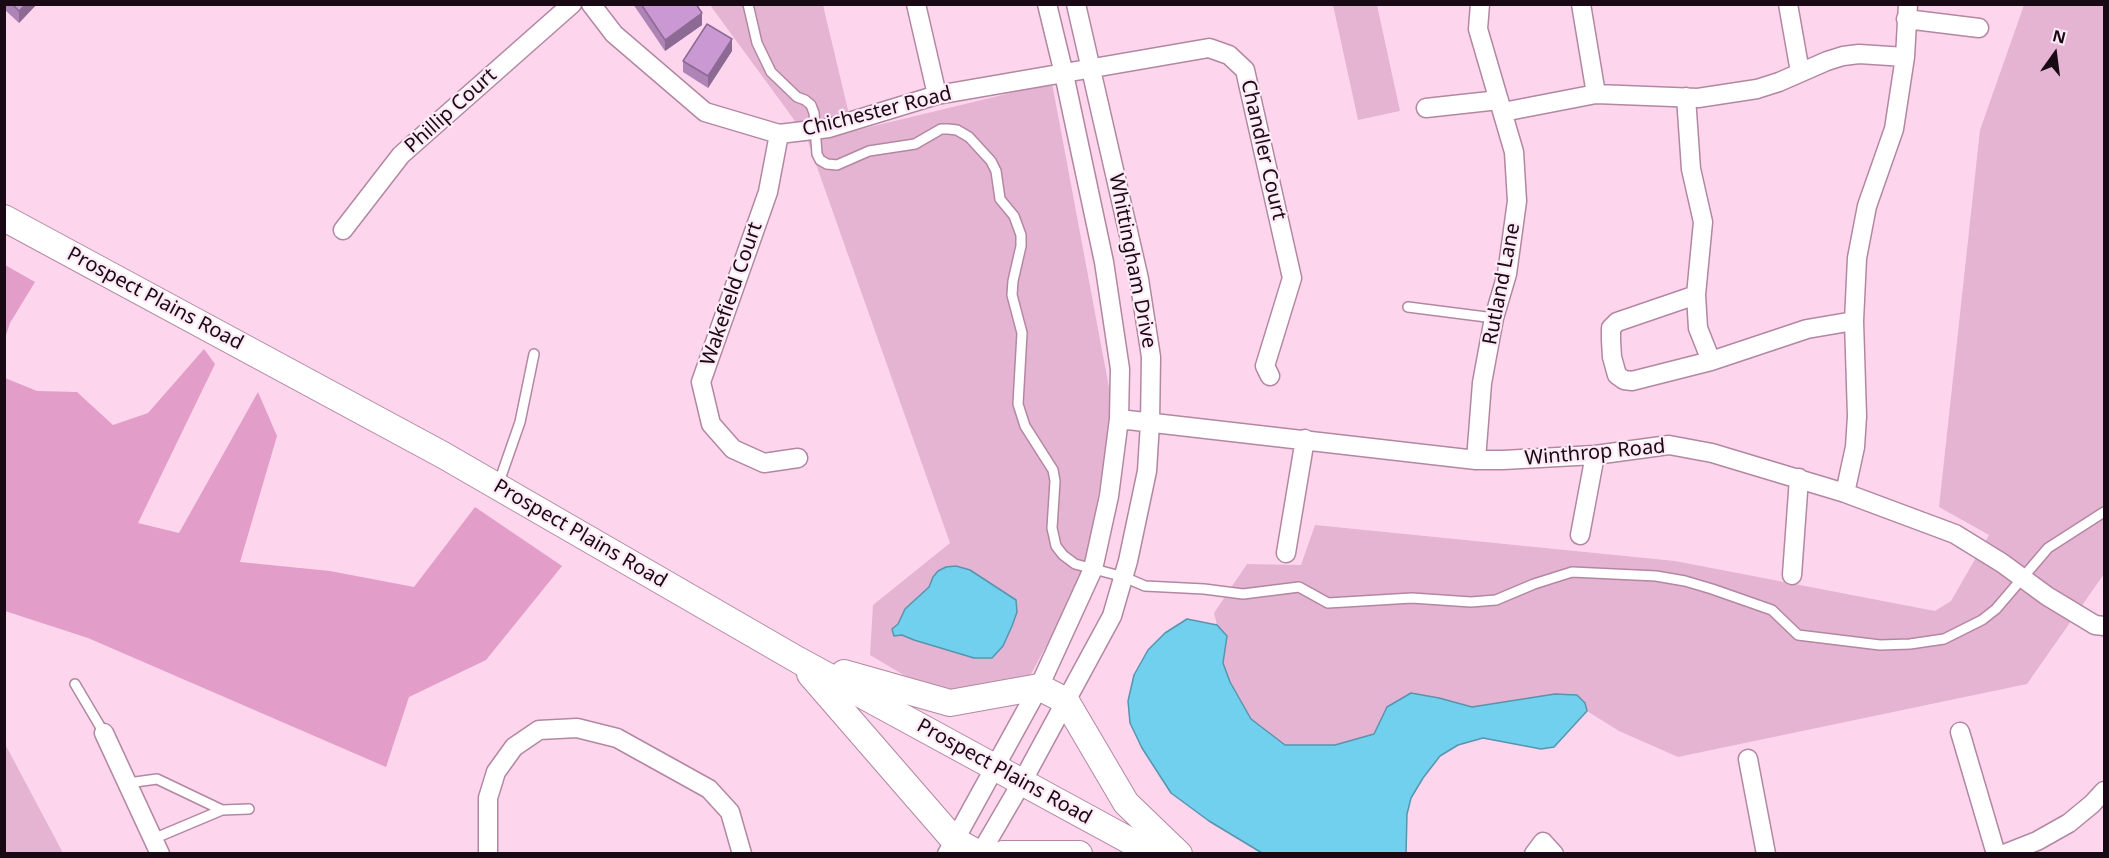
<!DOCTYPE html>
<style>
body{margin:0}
#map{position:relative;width:2109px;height:858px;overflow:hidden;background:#fdd6ee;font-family:"Noto Sans",sans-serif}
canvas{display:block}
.frame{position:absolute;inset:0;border:6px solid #190914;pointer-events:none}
.north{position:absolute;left:2025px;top:24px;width:60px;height:60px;-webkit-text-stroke:4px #feeaf6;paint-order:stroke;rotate:14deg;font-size:16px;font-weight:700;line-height:24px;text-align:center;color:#190914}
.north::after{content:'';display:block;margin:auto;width:21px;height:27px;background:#190914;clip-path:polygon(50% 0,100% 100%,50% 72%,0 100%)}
</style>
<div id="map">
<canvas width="2109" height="858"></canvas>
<div class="frame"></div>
<div class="north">N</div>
</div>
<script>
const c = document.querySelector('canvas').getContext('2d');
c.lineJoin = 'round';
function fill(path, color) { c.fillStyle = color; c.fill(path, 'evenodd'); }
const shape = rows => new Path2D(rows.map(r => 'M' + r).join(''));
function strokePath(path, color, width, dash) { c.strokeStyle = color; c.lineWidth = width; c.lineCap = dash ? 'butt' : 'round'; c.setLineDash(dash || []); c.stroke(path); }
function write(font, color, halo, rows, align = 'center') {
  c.font = font + ' "Noto Sans",sans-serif'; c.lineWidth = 4.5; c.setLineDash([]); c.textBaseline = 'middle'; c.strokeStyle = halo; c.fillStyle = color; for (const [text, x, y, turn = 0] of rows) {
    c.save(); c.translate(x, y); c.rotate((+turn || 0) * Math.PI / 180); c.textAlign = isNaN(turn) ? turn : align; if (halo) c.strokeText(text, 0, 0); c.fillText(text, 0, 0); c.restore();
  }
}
fill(shape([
 [710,5,823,5,853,131,1052,83,1113,409,1085,573,1022,691,949,702,870,655,873,605,950,543,806,136],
 [1333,5,1377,5,1400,111,1358,120],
 [2024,5,2104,5,2104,574,2027,684,1678,757,1619,731,1587,711,1585,703,1555,694,1472,708,1439,698,1387,707,1374,734,1335,745,1284,745,1251,719,1230,682,1223,663,1227,636,1217,625,1214,613,1247,564,1301,565,1315,525,1675,561,1935,611,1951,601,1989,535,1939,507,1980,130],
 [4,744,5,744,63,853,5,853]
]), '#e5b4d2');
fill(shape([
 [5,265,35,282,10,323,5,338],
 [204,349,215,364,138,523,179,533,258,392,277,436,240,562,330,571,414,587,475,507,562,566,486,660,409,697,386,767,88,638,5,611,5,378,37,391,77,392,113,425,148,413]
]), '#e29dc8');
const water = shape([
 [956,566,970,570,1016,600,1017,612,1012,626,1003,646,992,658,974,658,914,640,902,635,894,636,892,629,898,624,905,609,929,587,933,577,938,571,946,567,956,566],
 [1187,619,1217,625,1227,636,1223,663,1230,682,1251,719,1285,745,1335,745,1374,734,1387,707,1411,693,1439,698,1472,707,1555,694,1577,695,1585,703,1587,711,1554,747,1541,749,1483,738,1458,745,1440,756,1423,778,1411,798,1407,814,1406,853,1262,853,1209,821,1171,793,1142,748,1130,723,1128,701,1134,675,1148,650,1165,633,1187,619]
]);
fill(water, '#71d0ee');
strokePath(water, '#5794ad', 1.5);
const lane = shape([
 [748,4,757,43,771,72,797,97,805,100,811,105,814,113,817,154,820,160,827,164,837,165,869,151,915,144,941,129,948,129,957,130,969,137,991,161,996,171,1000,199,1014,216,1021,235,1021,246,1013,281,1012,295,1022,333,1018,404,1025,426,1053,470,1055,481,1052,528,1056,546,1063,555,1075,564,1124,577,1145,586,1204,589,1243,594,1299,587,1328,603,1412,598,1471,602,1496,600,1534,584,1572,572,1656,576,1685,581,1712,589,1772,610,1798,635,1880,645,1910,644,1944,639,1982,620,1996,609,2048,548,2104,512],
 [1408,307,1494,318],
 [498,485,520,422,534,354],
 [75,684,104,733],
 [128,783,157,779,222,810,249,809],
 [153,839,222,810]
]);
const street = shape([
 [591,4,614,34,705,112,779,134,829,128,937,95,1209,48,1229,55,1245,70,1292,278,1265,366,1270,376],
 [916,4,937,95],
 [1581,4,1596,94],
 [1788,4,1800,72],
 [1906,19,1979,28],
 [1686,97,1691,169,1703,222,1696,295,1698,328,1711,361],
 [1426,108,1499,100],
 [1503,112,1596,94,1698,98,1757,89,1779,82,1827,61,1843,56,1859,54,1905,57],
 [779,134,768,192,701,382,711,424,733,449,764,463,798,458],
 [343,230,401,155,572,4],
 [1696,295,1617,322,1611,328,1611,340,1612,357,1617,375,1624,380,1632,381,1711,361,1807,329,1854,321],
 [1119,419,1476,460,1503,460,1595,455,1669,445,1712,453,1845,493,1955,534,2002,563,2047,596,2095,625,2104,626],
 [1476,460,1482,383,1494,318,1507,274,1517,201,1514,152,1478,29,1480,4],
 [1845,493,1855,447,1857,416,1854,321,1857,258,1867,206,1894,129,1905,57,1908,4],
 [1580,535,1595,455],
 [1286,553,1305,439],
 [1792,575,1799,478],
 [1960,732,1996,854],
 [104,733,160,854],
 [1748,759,1766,854],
 [488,854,488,798,496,772,514,747,539,730,577,728,617,738,709,789,730,812,742,854],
 [947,854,1039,687,1093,569,1109,496,1119,419,1120,369,1104,262,1064,74,1047,4],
 [980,854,1022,782,1112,616,1128,561,1147,471,1150,423,1151,357,1139,279,1076,4],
 [1534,854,1543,842,1554,854],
 [2004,854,2037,841,2069,823,2092,804,2104,791]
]);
const secondary = shape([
 [4,218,443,455,798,660,1154,854],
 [844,673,950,703,1039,687,1066,701,1126,803,1179,854],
 [810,674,954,840,979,854],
 [1003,854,1079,854]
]);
strokePath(lane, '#b387a2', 12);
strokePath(street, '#b387a2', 21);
strokePath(secondary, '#b387a2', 28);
strokePath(lane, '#fff', 9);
strokePath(street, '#fff', 18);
strokePath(secondary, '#fff', 26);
fill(shape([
 [4,4,37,4,19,23,4,9],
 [633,4,696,4,702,25,665,51],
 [732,51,708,88,683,72,683,61]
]), '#ae83b5');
fill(shape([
 [26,4,37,4,19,23,19,11],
 [702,13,702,25,665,51,665,40],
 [732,39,732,51,708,88,708,76]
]), '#8d6a94');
const building = shape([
 [12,4,26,4,19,11,12,4],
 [641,4,696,4,702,13,665,40,641,4],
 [707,24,732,39,708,76,683,61,707,24]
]);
fill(building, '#ca98d3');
strokePath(building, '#8d6a94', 1.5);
write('20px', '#190914', '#feeaf6', [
 ["Phillip Court",451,111,-42],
 ["Chichester Road",877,112,-14],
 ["Chandler Court",1263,150,77],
 ["Whittingham Drive",1132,261,79],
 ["Rutland Lane",1502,284,-79],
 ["Wakefield Court",732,294,-71],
 ["Prospect Plains Road",155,299,28],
 ["Winthrop Road",1595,453,-5],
 ["Prospect Plains Road",580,534,30],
 ["Prospect Plains Road",1004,772,29]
]);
</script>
